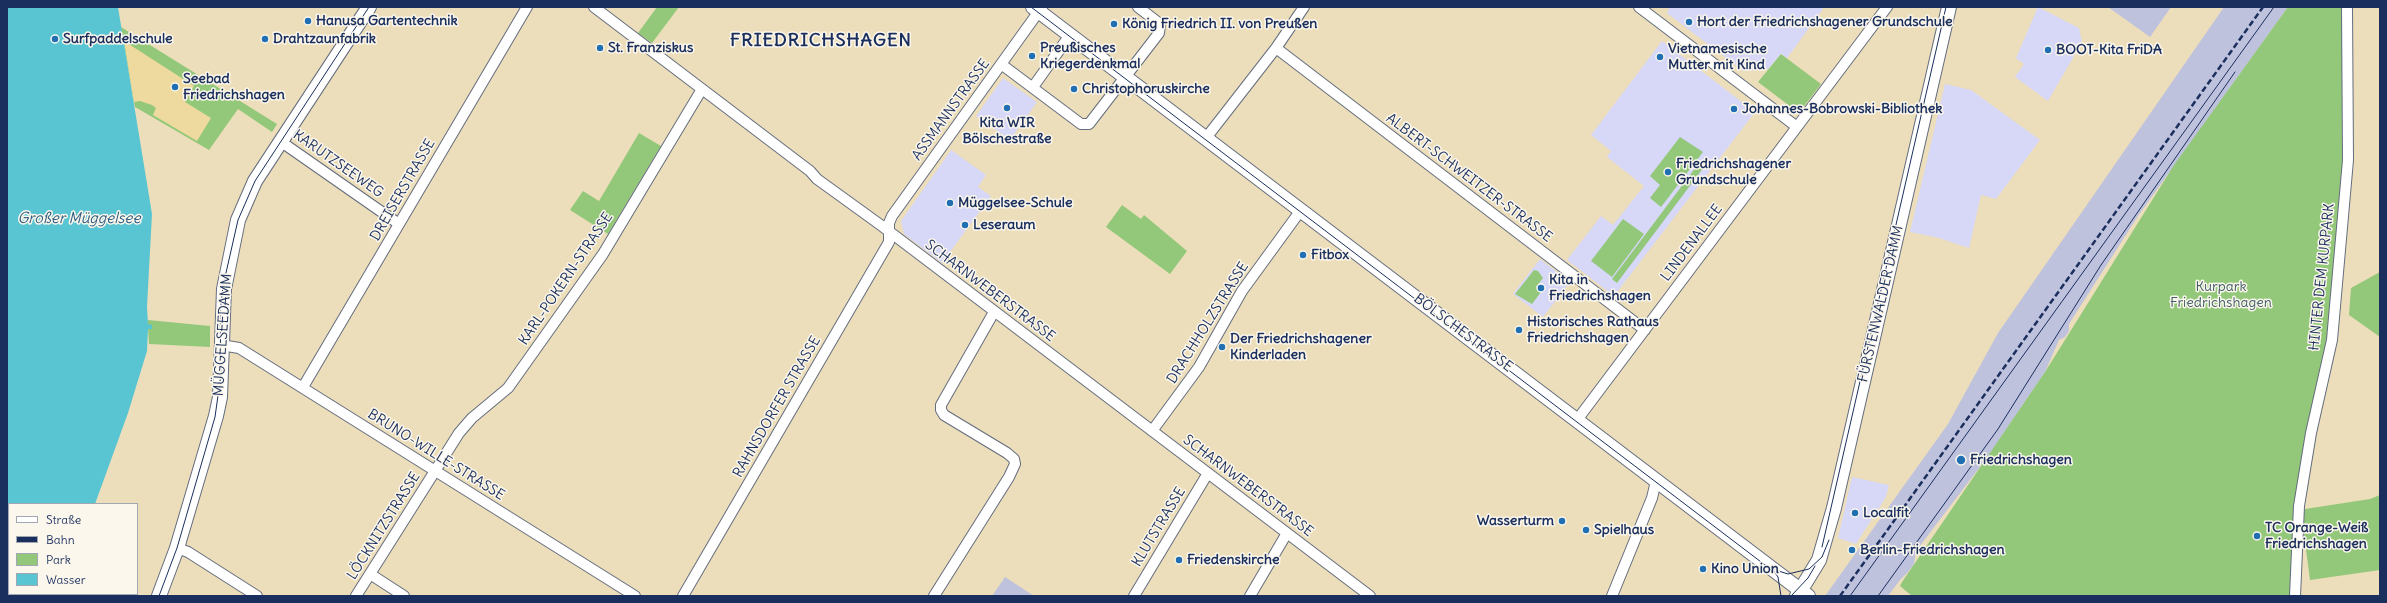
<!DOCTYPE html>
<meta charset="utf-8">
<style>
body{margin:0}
#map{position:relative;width:2387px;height:603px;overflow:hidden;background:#ecdeba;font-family:Delius,sans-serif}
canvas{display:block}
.frame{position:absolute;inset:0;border:8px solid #1b2f5e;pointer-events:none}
.legend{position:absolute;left:8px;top:503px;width:130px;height:92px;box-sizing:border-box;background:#fbf7ec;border:1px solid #a1a7b3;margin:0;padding:5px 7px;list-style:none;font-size:12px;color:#1b2f5e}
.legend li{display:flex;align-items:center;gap:8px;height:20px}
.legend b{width:20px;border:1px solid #a1a7b3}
</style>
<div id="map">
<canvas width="2387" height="603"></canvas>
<div class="frame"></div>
<ul class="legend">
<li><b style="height:5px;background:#fff"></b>Straße</li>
<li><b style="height:5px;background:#1b2f5e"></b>Bahn</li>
<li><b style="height:11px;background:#93c87a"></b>Park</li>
<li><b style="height:11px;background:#59c5d2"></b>Wasser</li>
</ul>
</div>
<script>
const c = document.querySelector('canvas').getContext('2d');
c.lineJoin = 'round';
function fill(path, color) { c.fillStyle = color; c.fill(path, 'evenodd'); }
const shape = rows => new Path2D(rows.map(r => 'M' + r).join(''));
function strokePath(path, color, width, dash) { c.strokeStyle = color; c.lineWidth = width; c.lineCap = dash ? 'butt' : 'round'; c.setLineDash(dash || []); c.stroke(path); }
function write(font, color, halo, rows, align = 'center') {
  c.font = font + ' Delius,sans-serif'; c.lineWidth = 3; c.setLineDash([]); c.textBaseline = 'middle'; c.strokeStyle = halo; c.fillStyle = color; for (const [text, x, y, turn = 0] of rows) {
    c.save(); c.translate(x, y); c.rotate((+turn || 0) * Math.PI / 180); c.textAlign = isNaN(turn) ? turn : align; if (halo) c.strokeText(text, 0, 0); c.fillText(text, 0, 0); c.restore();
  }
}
fill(shape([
 [1666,7,1819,7,1823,9,1787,58,1781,54,1768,69,1743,71,1667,13,1669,9],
 [2038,7,2079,28,2082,42,2048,101,2015,77,2024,64,2016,58],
 [1662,41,1755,112,1614,296,1567,260,1601,216,1613,225,1644,186,1607,157,1611,151,1591,135],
 [1003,78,1037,102,1010,140,976,116],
 [1945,84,1971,90,2040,140,1996,199,1981,195,1969,248,1939,238,1910,232],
 [951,150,986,175,978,187,991,196,942,263,904,234,901,221],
 [1540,259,1570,282,1543,317,1513,294],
 [1852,477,1889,485,1886,497,1856,544,1838,538]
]), '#d7d7f8');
fill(shape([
 [2108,7,2171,7,2150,37],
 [2224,7,2288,7,2138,216,2069,324,2069,331,2065,337,2059,340,2045,372,1989,455,1916,551,1914,564,1908,572,1900,580,1888,596,1825,596,1948,424,1998,333],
 [1005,577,1034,596,992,596]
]), '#bfc2dd');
fill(shape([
 [657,7,679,7,652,43,638,33],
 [2288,7,2345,7,2344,180,2327,341,2307,435,2291,596,1912,596,1900,586,1902,582,2045,372,2174,165],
 [121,27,277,124,272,132,238,109,209,150,135,107],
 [1781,54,1821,84,1799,113,1758,82],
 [639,133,661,146,608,234,570,210,583,191,599,201],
 [1680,137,1703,152,1661,207,1650,198,1660,185,1650,176],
 [1699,163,1704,167,1617,283,1612,279],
 [1122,205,1141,219,1144,215,1187,251,1170,274,1106,227],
 [1623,219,1644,234,1612,277,1591,261],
 [1534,270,1538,271,1543,278,1536,287,1541,292,1532,304,1515,294],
 [2380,272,2380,337,2349,315,2351,288],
 [148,320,210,326,210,347,149,344,148,328,152,328,152,325,148,325],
 [2380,495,2380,570,2310,580,2302,519,2305,509,2370,499]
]), '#93c87a');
fill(shape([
 [124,41,194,86,185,102,211,118,197,141,153,115,156,108,152,105,140,101,134,102]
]), '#eeda9e');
fill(shape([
 [7,7,118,7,152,214,147,307,148,324,152,325,152,329,148,329,147,351,128,413,95,504,9,504,9,594,51,594,50,596,7,596]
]), '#59c5d2');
const street = shape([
 [594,7,810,171,817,179,882,226,1370,596],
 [1639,7,1797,127],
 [1276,48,1645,330],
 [1001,64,1081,124,1089,124,1159,33,1160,24,1138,7],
 [1033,87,1070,35],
 [1206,138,1276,48,1304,7],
 [280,141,399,224],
 [221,345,239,348,635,596],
 [303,387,527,7],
 [1577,420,1887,7],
 [1152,431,1199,367,1242,291,1301,210],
 [177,548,188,552,257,596],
 [370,574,404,596],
 [356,596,459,433,472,418,508,388,603,254,702,89],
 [683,596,889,242,889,223,892,216,1042,7],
 [934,596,1009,477,1015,464,1014,459,1007,453,944,415,941,410,941,405,994,312],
 [1134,596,1208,473],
 [1250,596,1287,533],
 [1612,596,1652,498,1656,481],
 [2295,596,2299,506,2311,433,2332,340,2348,160,2347,7]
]);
const secondary = shape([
 [1033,7,1808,596],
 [159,596,177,548,216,416,220,397,224,289,238,220,255,181,369,7],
 [1797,596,1819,560,1834,508,1949,7]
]);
strokePath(street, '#646c7e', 12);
strokePath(secondary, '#646c7e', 16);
strokePath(street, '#fff', 10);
strokePath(secondary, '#fff', 14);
strokePath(shape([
 [1031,7,1769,568,1788,574,1809,569,1822,557,1829,540],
 [1822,547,1946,7],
 [1773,570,1778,577,1781,596],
 [159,596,177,548,215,417,221,374,220,314,223,286,238,220,255,181,369,7],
 [1791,596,1808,578,1815,566],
 [1850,596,2274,7],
 [1878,596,1998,429,2101,265,2235,72]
]), '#1b2f5e', 1);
strokePath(shape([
 [1840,596,2263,7]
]), '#1b2f5e', 2.5, [6, 3]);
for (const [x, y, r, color] of [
 [308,21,4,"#1f6fb2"],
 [1689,22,4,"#1f6fb2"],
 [1114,24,4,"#1f6fb2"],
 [55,39,4,"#1f6fb2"],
 [265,39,4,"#1f6fb2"],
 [600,48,4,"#1f6fb2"],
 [2048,50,4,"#1f6fb2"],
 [1032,56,4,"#1f6fb2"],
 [1660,57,4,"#1f6fb2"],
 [175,87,4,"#1f6fb2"],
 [1074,89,4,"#1f6fb2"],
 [1007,108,4,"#1f6fb2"],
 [1734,109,4,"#1f6fb2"],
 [1668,172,4,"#1f6fb2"],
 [950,203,4,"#1f6fb2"],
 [965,225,4,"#1f6fb2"],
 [1303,255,4,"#1f6fb2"],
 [1541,288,4,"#1f6fb2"],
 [1519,330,4,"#1f6fb2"],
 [1222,347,4,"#1f6fb2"],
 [1961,460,5,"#1f6fb2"],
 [1855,513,4,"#1f6fb2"],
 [1562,521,4,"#1f6fb2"],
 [1586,530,4,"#1f6fb2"],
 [2257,536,4,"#1f6fb2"],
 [1852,550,4,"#1f6fb2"],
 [1179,560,4,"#1f6fb2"],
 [1703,569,4,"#1f6fb2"]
]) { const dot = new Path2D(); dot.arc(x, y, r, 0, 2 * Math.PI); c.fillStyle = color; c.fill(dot); strokePath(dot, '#fbf7ec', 1.5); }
write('bold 14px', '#1b2f5e', '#fbf7ec', [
 ["Hanusa Gartentechnik",316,21],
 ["Hort der Friedrichshagener Grundschule",1697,22],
 ["König Friedrich II. von Preußen",1122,24],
 ["Surfpaddelschule",63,39],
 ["Drahtzaunfabrik",273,39],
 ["St. Franziskus",608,48],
 ["Preußisches",1040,48],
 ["Kriegerdenkmal",1040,64],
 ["Vietnamesische",1668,49],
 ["Mutter mit Kind",1668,65],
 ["BOOT-Kita FriDA",2056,50],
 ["Seebad",183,79],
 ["Friedrichshagen",183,95],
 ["Christophoruskirche",1082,89],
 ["Johannes-Bobrowski-Bibliothek",1742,109],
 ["Kita WIR",1007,123,"center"],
 ["Bölschestraße",1007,139,"center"],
 ["Friedrichshagener",1676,164],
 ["Grundschule",1676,180],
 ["Müggelsee-Schule",958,203],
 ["Leseraum",973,225],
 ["Fitbox",1311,255],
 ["Kita in",1549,280],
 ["Friedrichshagen",1549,296],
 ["Historisches Rathaus",1527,322],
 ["Friedrichshagen",1527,338],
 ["Der Friedrichshagener",1230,339],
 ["Kinderladen",1230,355],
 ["Friedrichshagen",1970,460],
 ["Localfit",1863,513],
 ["Wasserturm",1554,521,"right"],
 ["TC Orange-Weiß",2265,528],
 ["Friedrichshagen",2265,544],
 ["Spielhaus",1594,530],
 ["Berlin-Friedrichshagen",1860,550],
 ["Friedenskirche",1187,560],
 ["Kino Union",1711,569]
], 'left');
write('14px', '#1b2f5e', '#fbf7ec', [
 ["ASSMANNSTRASSE",951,110,-54],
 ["KARUTZSEEWEG",338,164,35],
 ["ALBERT-SCHWEITZER-STRASSE",1469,178,37],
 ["DREISERSTRASSE",403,190,-60],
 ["LINDENALLEE",1692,243,-53],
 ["HINTER DEM KURPARK",2322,277,-84],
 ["KARL-POKERN-STRASSE",566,279,-56],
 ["SCHARNWEBERSTRASSE",990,291,37],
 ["FÜRSTENWALDER DAMM",1881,304,-77],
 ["DRACHHOLZSTRASSE",1208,323,-58],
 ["BÖLSCHESTRASSE",1463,333,37],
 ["MÜGGELSEEDAMM",223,335,-86],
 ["RAHNSDORFER STRASSE",777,407,-60],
 ["BRUNO-WILLE-STRASSE",436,455,32],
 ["SCHARNWEBERSTRASSE",1248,486,37],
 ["LÖCKNITZSTRASSE",384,526,-58],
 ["KLUTSTRASSE",1159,527,-59]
]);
write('14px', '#3f5d66', '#fbf7ec', [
 ["Kurpark",2221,287],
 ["Friedrichshagen",2221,303]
]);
write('italic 15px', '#2e5c81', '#fbf7ec', [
 ["Großer Müggelsee",79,219]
]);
c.letterSpacing = '1px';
write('bold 18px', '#1b2f5e', '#fbf7ec', [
 ["FRIEDRICHSHAGEN",821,41]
]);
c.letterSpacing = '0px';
</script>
